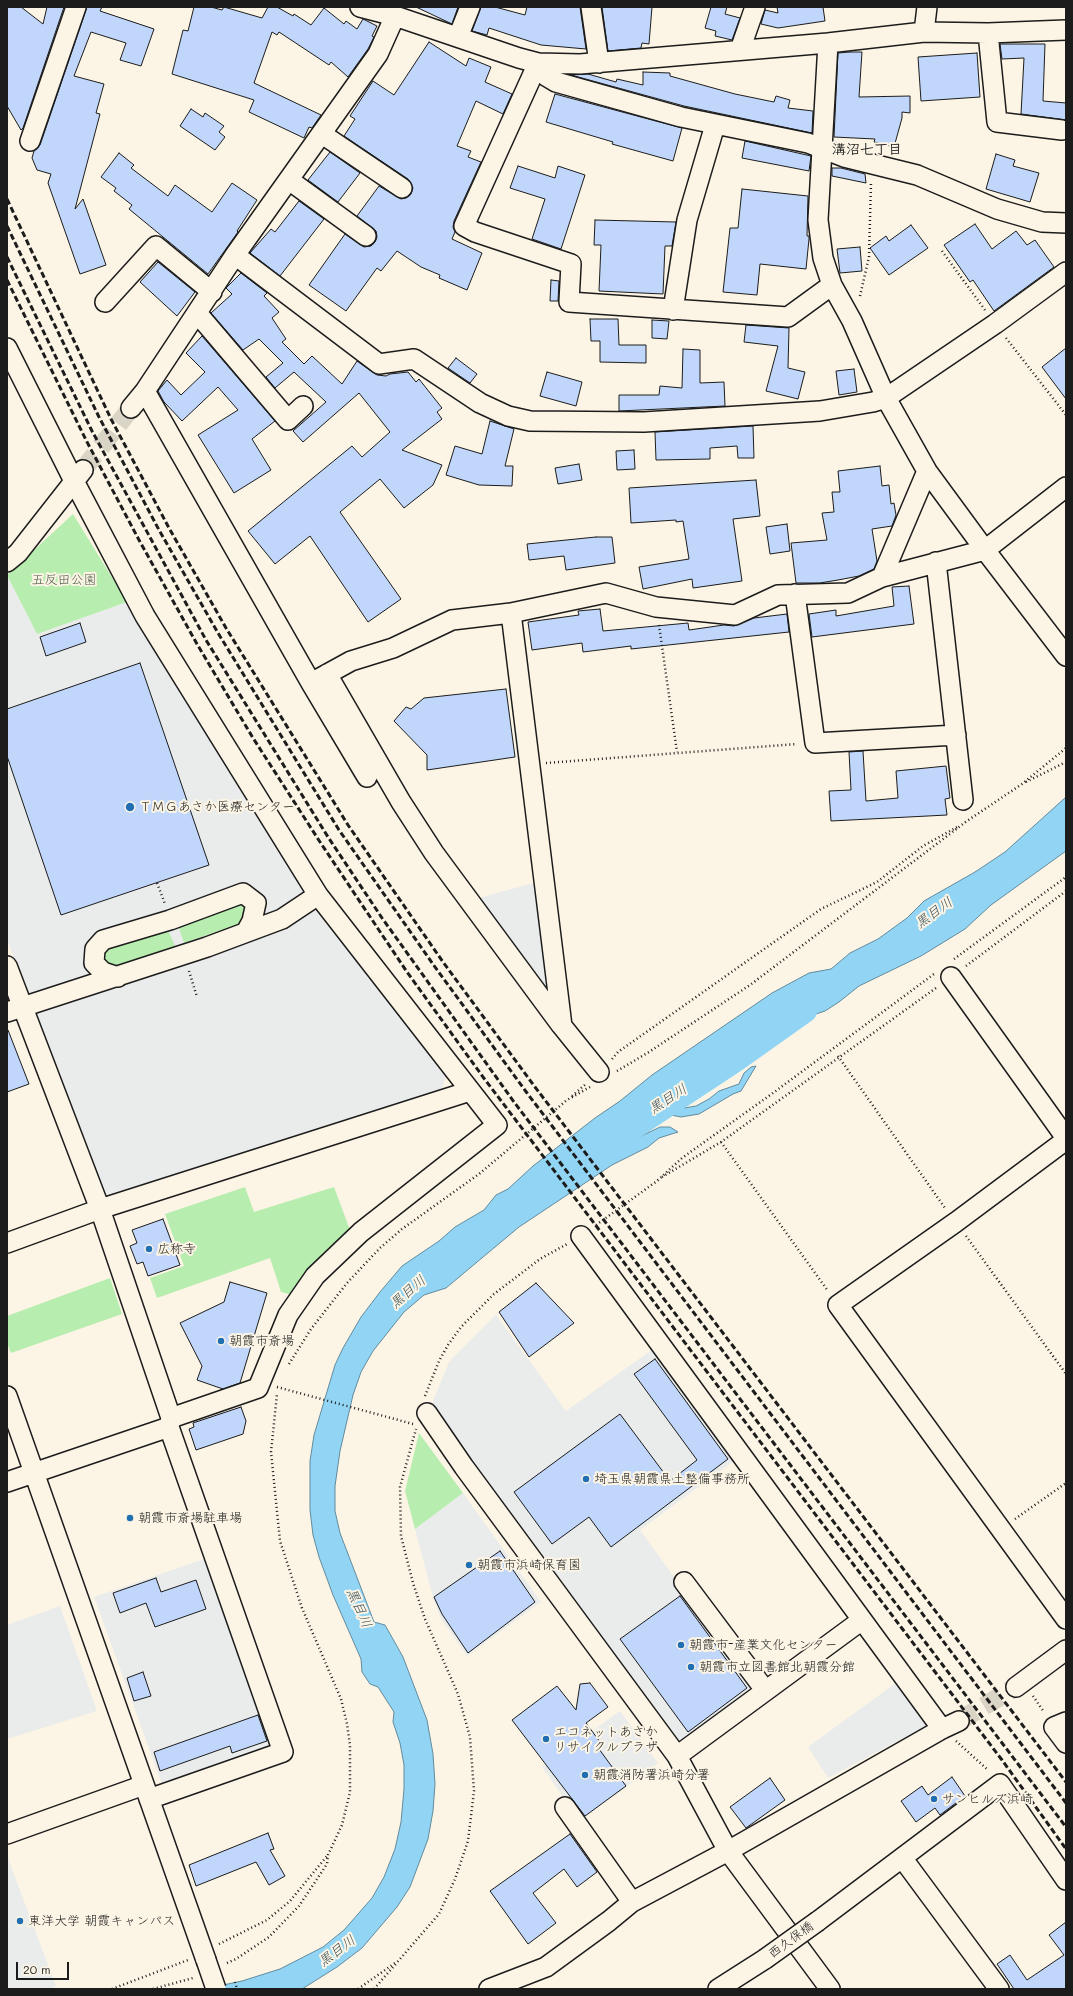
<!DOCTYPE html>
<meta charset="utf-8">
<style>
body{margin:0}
#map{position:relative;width:1073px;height:1996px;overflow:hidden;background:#fcf5e5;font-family:Mali,sans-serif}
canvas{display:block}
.frame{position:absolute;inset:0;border:8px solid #1c1c1c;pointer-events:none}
.scale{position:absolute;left:16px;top:1962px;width:53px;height:18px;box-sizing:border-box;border:2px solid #1c1c1c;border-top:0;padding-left:5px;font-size:12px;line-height:14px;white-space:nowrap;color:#1c1c1c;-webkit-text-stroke:3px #fcf5e5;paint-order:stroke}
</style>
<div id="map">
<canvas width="1073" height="1996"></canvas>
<div class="frame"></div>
<div class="scale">20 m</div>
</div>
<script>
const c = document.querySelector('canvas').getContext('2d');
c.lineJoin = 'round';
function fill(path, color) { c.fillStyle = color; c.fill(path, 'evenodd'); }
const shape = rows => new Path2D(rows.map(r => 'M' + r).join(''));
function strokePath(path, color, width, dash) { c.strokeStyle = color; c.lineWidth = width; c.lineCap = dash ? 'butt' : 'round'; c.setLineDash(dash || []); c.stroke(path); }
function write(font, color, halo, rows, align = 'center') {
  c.font = font + ' Mali,"Klee One",sans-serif'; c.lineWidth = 4; c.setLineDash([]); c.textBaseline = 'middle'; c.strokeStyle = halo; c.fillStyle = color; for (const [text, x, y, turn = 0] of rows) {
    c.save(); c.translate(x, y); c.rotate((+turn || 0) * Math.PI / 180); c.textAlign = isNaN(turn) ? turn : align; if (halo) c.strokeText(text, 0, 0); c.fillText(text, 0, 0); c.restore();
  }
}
fill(shape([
 [7,575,37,634,127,602,189,706,319,907,447,1072,441,1093,117,1198,99,1192,7,939],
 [537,882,553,994,545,995,479,898],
 [496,1315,566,1411,653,1349,735,1460,640,1530,757,1691,680,1743,564,1584,433,1409,433,1401,449,1362],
 [463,1493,541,1602,467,1656,441,1619,434,1601,415,1529],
 [207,1558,275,1749,163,1787,94,1597],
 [60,1606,97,1711,7,1739,7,1625],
 [897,1682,928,1725,828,1778,808,1747],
 [620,1711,658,1763,580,1821,542,1767],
 [7,1856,56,1986,49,1989,7,1989]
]), '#eaeceb');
fill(shape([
 [73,514,127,602,37,634,7,575],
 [239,903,248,907,244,922,184,943,178,925],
 [168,930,175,946,112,968,103,961,103,956,109,948],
 [245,1187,254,1212,334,1187,350,1230,292,1295,281,1292,270,1258,157,1298,150,1278,184,1266,165,1214],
 [110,1278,122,1314,11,1353,7,1343,7,1316],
 [419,1433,463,1493,415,1529,405,1491]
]), '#b7edaf');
const water = shape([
 [1066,797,1066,851,991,905,965,929,921,956,859,986,839,1002,825,1011,801,1019,777,1037,772,1038,764,1031,756,1029,747,1034,738,1045,703,1066,682,1085,664,1097,660,1101,660,1105,680,1099,683,1100,684,1108,696,1106,709,1099,719,1091,739,1084,744,1073,751,1067,756,1066,741,1091,733,1094,699,1114,681,1117,666,1114,654,1118,647,1125,633,1129,628,1140,633,1140,660,1127,670,1127,678,1132,659,1138,648,1147,612,1165,519,1227,446,1288,424,1295,404,1312,373,1351,361,1372,353,1395,340,1451,335,1486,335,1511,340,1533,374,1622,385,1625,403,1657,427,1720,433,1754,435,1784,433,1811,428,1839,410,1887,397,1907,362,1948,337,1967,302,1989,204,1989,242,1981,280,1969,323,1947,344,1930,372,1898,384,1877,395,1849,401,1822,404,1789,404,1765,400,1743,393,1722,394,1712,378,1687,370,1684,362,1672,361,1659,333,1595,319,1557,313,1535,310,1510,310,1461,314,1435,335,1365,343,1348,361,1317,380,1292,402,1266,439,1241,455,1227,484,1210,496,1195,508,1189,533,1166,595,1118,620,1101,652,1075,772,993,809,973,831,969,850,953,878,939,907,918,924,901,975,872,1005,852,1066,797]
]);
fill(water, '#91d4f3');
strokePath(water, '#628a9d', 1);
strokePath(shape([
 [624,1129,733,1057,802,1008]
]), '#91d4f3', 32);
const building = shape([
 [7,7,21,7,43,24,47,7,64,7,23,128,21,130,7,106,7,7],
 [87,7,102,7,100,11,154,29,141,66,120,60,126,43,91,32,74,76,104,84,96,113,100,114,75,209,83,199,106,265,80,274,48,183,51,174,37,170,32,158,34,151,40,145,87,7],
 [194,7,211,7,222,10,224,7,262,18,268,7,277,7,293,16,294,14,311,25,324,8,344,24,346,21,357,29,363,19,377,26,372,36,374,37,368,49,348,77,331,62,329,65,279,32,277,35,272,32,254,83,321,115,312,128,309,127,304,138,249,112,254,100,172,74,183,30,188,31,194,7],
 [416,7,458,7,452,24,416,7],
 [481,7,495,7,525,15,527,7,580,7,586,49,541,45,489,28,487,35,472,31,481,7],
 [602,7,652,7,649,44,642,43,641,48,608,51,602,7],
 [711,7,727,7,725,14,740,18,732,40,715,36,716,31,705,28,711,7],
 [777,7,823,7,825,21,778,28,761,24,765,10,778,13,777,7],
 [429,42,466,66,469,58,491,67,485,82,512,94,503,114,476,101,457,146,471,151,468,157,481,162,454,221,453,227,455,232,452,239,482,253,467,290,439,278,440,275,421,267,397,251,381,271,377,268,346,311,309,285,345,234,364,247,371,246,375,242,377,237,376,231,357,216,379,186,401,199,406,198,411,194,413,188,408,179,344,136,355,119,350,116,373,81,394,95,429,42],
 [1000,44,1045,44,1043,101,1066,103,1066,120,1021,114,1024,58,1002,59,1000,44],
 [850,52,862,52,859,97,910,96,910,113,902,112,902,118,894,147,874,142,875,139,834,137,838,53,850,52],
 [977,53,980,97,921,101,918,57,977,53],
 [643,72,670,73,670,76,735,94,774,102,776,96,790,100,788,108,813,111,812,133,684,106,571,75,588,74,616,82,617,79,643,85,643,72],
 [555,94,682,128,673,161,612,144,613,142,546,122,555,94],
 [191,109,203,117,205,113,224,126,219,132,225,137,215,150,180,126,191,109],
 [745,141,811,156,809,171,742,158,745,141],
 [330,152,360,173,338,202,308,180,330,152],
 [119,153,134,165,131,168,168,196,175,185,212,212,232,183,257,200,237,231,238,232,208,274,129,209,132,205,114,191,116,188,101,177,119,153],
 [996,154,1015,160,1013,166,1039,173,1030,202,986,189,996,154],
 [518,166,555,178,558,166,585,175,561,249,532,239,545,199,510,188,518,166],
 [832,168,841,168,865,174,866,183,832,176,832,168],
 [742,189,808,196,807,236,809,236,809,239,806,269,760,264,757,295,723,292,730,228,738,228,742,189],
 [299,201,324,219,280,276,250,253,271,229,275,232,299,201],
 [595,220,676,222,672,246,665,246,663,294,599,291,601,245,594,245,595,220],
 [975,224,992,249,1016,231,1027,245,1035,240,1054,267,994,311,973,280,970,282,944,245,975,224],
 [911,225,928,248,889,275,870,248,886,236,889,241,911,225],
 [860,247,862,271,840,273,837,249,860,247],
 [158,262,195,292,177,316,140,282,158,262],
 [241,273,267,293,264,296,279,312,272,318,286,339,282,342,304,364,312,356,342,384,357,361,377,375,386,376,390,374,408,372,416,382,419,379,442,408,437,412,442,419,402,450,442,465,433,485,404,508,380,479,340,512,401,599,368,622,310,536,275,564,248,531,352,446,362,457,390,432,359,393,303,442,293,431,326,402,294,372,275,388,266,377,283,363,259,339,243,350,211,313,232,294,226,288,241,273],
 [551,280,559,281,558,301,550,301,551,280],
 [590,319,618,319,619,345,646,345,646,363,600,362,600,341,591,341,590,319],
 [652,320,669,321,667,339,652,338,652,320],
 [746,325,789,328,788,368,805,372,798,399,766,391,778,346,744,342,746,325],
 [202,336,275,421,252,439,271,470,234,493,198,435,238,410,218,387,182,421,164,402,158,391,167,380,181,395,205,372,186,353,202,336],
 [1066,348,1066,399,1042,367,1066,348],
 [683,349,700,350,700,383,724,382,725,406,619,411,619,395,659,395,660,386,682,388,683,349],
 [456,358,477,374,470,383,448,368,456,358],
 [854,369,857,392,839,395,836,371,854,369],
 [547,372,582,382,576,406,540,396,547,372],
 [490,421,514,429,505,466,513,466,512,486,479,485,446,475,455,446,482,454,490,421],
 [753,426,754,458,738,458,737,446,710,448,710,459,656,460,655,432,753,426],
 [634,450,635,469,617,470,616,451,634,450],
 [579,464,582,480,558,484,555,468,579,464],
 [880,466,882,486,889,485,891,504,894,503,896,515,892,526,872,529,877,561,874,569,859,576,838,580,820,583,796,583,791,543,827,540,822,513,834,512,832,492,840,492,838,471,880,466],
 [756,480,760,516,733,519,742,581,693,588,692,579,643,589,639,567,689,559,683,521,676,522,676,520,631,523,629,488,756,480],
 [787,524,790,551,770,554,766,527,787,524],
 [596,537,612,537,615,563,566,570,564,556,529,560,527,544,596,537],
 [909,586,914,624,812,637,809,614,836,610,836,616,894,606,892,587,909,586],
 [600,609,603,631,688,623,689,630,724,625,734,626,754,618,787,614,789,632,631,649,631,646,583,652,582,643,532,650,528,622,579,615,578,611,600,609],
 [80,623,86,642,46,656,40,637,80,623],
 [140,663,209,865,61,915,7,756,7,709,140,663],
 [506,689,515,757,427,770,427,755,394,721,406,707,411,709,424,698,506,689],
 [863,751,866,801,898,798,896,771,946,766,950,798,945,799,947,815,831,821,829,791,851,790,849,752,863,751],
 [7,1030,8,1030,29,1084,7,1092,7,1030],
 [163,1219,180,1265,148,1276,143,1262,137,1264,130,1246,137,1243,132,1230,163,1219],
 [230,1282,267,1293,240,1383,223,1389,197,1380,202,1366,180,1323,224,1302,230,1282],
 [536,1283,574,1323,529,1357,499,1312,536,1283],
 [655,1359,728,1459,611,1547,589,1517,552,1544,514,1492,620,1414,670,1481,697,1460,634,1374,655,1359],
 [241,1407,246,1421,243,1434,196,1450,189,1429,194,1427,193,1423,241,1407],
 [500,1551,535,1602,468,1653,442,1614,434,1597,500,1551],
 [156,1578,161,1592,196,1580,206,1609,155,1627,146,1603,120,1613,113,1593,156,1578],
 [680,1596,747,1688,688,1732,620,1639,680,1596],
 [143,1672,151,1696,134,1701,127,1678,143,1672],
 [590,1683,608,1707,586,1723,603,1746,599,1749,626,1786,585,1816,512,1720,557,1686,576,1710,580,1684,590,1683],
 [258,1715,267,1741,232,1753,230,1746,160,1771,154,1752,258,1715],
 [952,1777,965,1796,940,1815,935,1808,916,1822,901,1801,922,1786,928,1795,952,1777],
 [770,1778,785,1800,746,1828,730,1807,770,1778],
 [268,1833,274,1849,270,1850,285,1876,269,1885,256,1862,196,1886,189,1865,268,1833],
 [570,1834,597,1872,577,1887,564,1869,533,1893,556,1923,528,1944,490,1891,570,1834],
 [1066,1922,1066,1989,1014,1989,997,1964,1010,1955,1027,1980,1064,1955,1049,1935,1066,1922]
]);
fill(building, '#c0d6fa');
strokePath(building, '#1c1c1c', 1);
strokePath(shape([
 [83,470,131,408],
 [959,1721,1016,1687]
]), '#dad4c7', 19, [19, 10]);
const minor = shape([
 [360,7,395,16,519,58,538,63,580,64,828,43,924,32,988,33,1066,30],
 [591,7,599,63],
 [924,32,927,7],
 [988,33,997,122,1062,130],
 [458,37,470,7],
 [828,43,818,220,823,258,832,285,852,321,886,398,927,471,985,550,1066,656],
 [740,50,755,7],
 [538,63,464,226,475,232,571,264,569,302,788,317,832,285],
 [538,63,546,76,556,82,681,117,808,143,844,157,917,175,997,209,1042,222,1066,223],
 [322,134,402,188],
 [30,141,76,7],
 [289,180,366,236],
 [235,255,379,364,414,359,480,403,508,416,530,421,644,422,820,411,873,402,886,398,995,324,1066,272],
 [105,302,156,246,212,292],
 [673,310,687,220,715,125],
 [197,313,288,420,303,406],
 [7,348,74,481,145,616,318,895,497,1125,361,1232,315,1276,288,1315,258,1388,171,1418],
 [145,391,311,683,367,777],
 [131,408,145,391,235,255,378,54,395,16],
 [7,562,18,553,83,470],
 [936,562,963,800],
 [882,577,927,471],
 [795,594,815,743,956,735],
 [511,613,562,1026,599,1072],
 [327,674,401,802,434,853,561,1025],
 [311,683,351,661,393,648,452,620,511,613,606,593,656,607,735,615,778,595,848,593,882,577,985,550,1066,487],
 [7,966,100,1209,171,1418,169,1427,283,1752,149,1799],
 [118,977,103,972,94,963,95,949,103,940,170,920,243,893,256,903,252,921,246,932],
 [951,977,1066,1138],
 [7,1012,207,947,282,919,318,895],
 [1066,1140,956,1222,838,1305,1066,1619],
 [581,1236,942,1729],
 [7,1243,100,1209,470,1091],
 [7,1396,206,1960],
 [427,1413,464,1467,677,1756,728,1851,830,1989],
 [7,1482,169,1427],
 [684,1582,765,1690],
 [1016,1687,1066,1650],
 [1066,1722,1054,1727,1066,1743],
 [677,1756,862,1620],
 [565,1807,632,1902],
 [7,1834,144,1785],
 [903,1859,999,1989],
 [818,1921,1000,1784,1066,1880],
 [489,1989,546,1967,609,1921,632,1902,728,1851,942,1729,959,1721],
 [718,1989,765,1959]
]);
strokePath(minor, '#1c1c1c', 22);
strokePath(shape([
 [942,251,985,310],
 [860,296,869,257,871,182],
 [1006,338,1066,415],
 [659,625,677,752],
 [546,763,797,744],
 [1026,782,1066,762],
 [157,883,165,904],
 [954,959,1066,877],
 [966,966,1066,891],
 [189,971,197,997],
 [838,1056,945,1208],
 [612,1059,618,1052,821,909,877,882,923,846,959,826],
 [617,1071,649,1052,750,985,967,821,1022,784,1066,748],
 [572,1096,587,1083],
 [721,1142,828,1291],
 [662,1177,721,1142,936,988],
 [596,1225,657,1181,682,1158,773,1093,934,974],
 [966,1236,1066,1374],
 [289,1364,311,1329,347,1283,380,1248,402,1229,479,1174,567,1100,590,1087],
 [277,1387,413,1424],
 [425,1396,439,1361,448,1345,461,1327,494,1294,540,1259,567,1244],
 [1015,1519,1066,1483],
 [1033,1696,1044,1712],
 [956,1741,988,1770],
 [219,1944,267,1920,290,1901,327,1856],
 [227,1963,236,1959,269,1937,299,1906,327,1864,328,1855,342,1825,350,1792,350,1745,347,1724,341,1699,302,1608,280,1541,271,1452,277,1394],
 [112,1989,188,1960],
 [153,1989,193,1978],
 [358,1989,395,1963],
 [374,1989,439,1914,455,1879,468,1841,474,1791,470,1737,458,1694,425,1619,413,1583,401,1536,400,1487,416,1429]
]), '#1c1c1c', 2.5, [1, 3]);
strokePath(minor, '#fcf5e5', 19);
strokePath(shape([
 [7,199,111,419,169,528,226,628,348,825,443,962,535,1087,1066,1782],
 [7,226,99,417,159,530,218,633,339,830,435,967,527,1093,1066,1803],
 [7,257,92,431,206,640,328,837,382,918,514,1102,1066,1827],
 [7,280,86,440,139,540,197,644,253,738,320,842,407,972,483,1077,1002,1760,1066,1849]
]), '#1c1c1c', 3, [6, 3]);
const minorBridge = shape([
 [765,1959,818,1921],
 [206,1960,216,1989]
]);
strokePath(minorBridge, '#1c1c1c', 22, []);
strokePath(shape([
 [235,1982,237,1989]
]), '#1c1c1c', 2.5, [1, 3]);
strokePath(minorBridge, '#fcf5e5', 19);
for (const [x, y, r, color] of [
 [130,807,5,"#1f6fb2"],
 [149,1249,4,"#1f6fb2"],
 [221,1341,4,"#1f6fb2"],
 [586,1479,4,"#1f6fb2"],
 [130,1518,4,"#1f6fb2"],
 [469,1565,4,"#1f6fb2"],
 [681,1645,4,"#1f6fb2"],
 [691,1667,4,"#1f6fb2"],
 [546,1739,4,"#1f6fb2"],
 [585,1775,4,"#1f6fb2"],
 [934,1799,4,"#1f6fb2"],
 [20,1921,4,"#1f6fb2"]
]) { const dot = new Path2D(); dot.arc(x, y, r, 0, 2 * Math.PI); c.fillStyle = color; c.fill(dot); strokePath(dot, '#fcf5e5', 1.5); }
write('13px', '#4a5b48', '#fcf5e5', [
 ["五反田公園",64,580]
]);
write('13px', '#1c1c1c', '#fcf5e5', [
 ["ＴＭＧあさか医療センター",139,807],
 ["広称寺",157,1249],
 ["朝霞市斎場",229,1341],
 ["埼玉県朝霞県土整備事務所",594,1479],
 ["朝霞市斎場駐車場",138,1518],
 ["朝霞市浜崎保育園",477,1565],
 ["朝霞市-産業文化センター",689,1645],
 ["朝霞市立図書館北朝霞分館",699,1667],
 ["エコネットあさか",554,1732],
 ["リサイクルプラザ",554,1747],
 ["朝霞消防署浜崎分署",593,1775],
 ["サンヒルズ浜崎",942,1799],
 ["東洋大学 朝霞キャンパス",28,1921]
], 'left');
write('13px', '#1c1c1c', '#fcf5e5', [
 ["西久保橋",791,1940,-36]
]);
write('bold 14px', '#1c1c1c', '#fcf5e5', [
 ["溝沼七丁目",867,150]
]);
write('italic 14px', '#3f535c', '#fcf5e5', [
 ["黒目川",934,913,-36],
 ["黒目川",668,1099,-33],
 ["黒目川",408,1292,-41],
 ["黒目川",359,1608,66],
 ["黒目川",337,1951,-37]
]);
</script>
